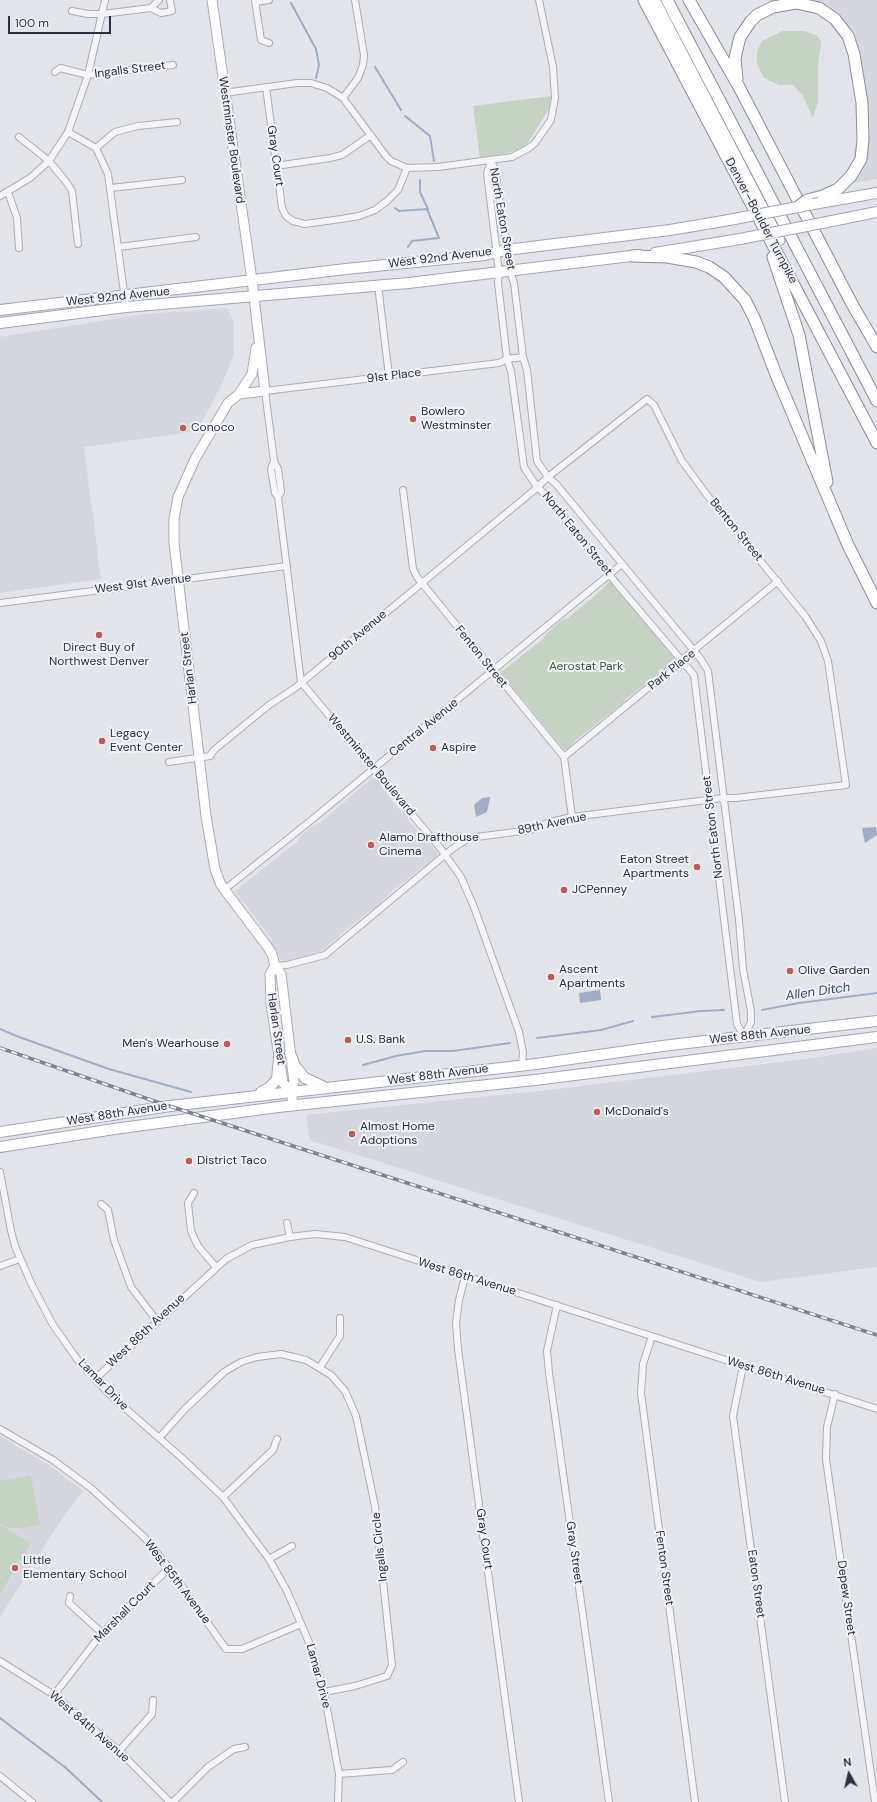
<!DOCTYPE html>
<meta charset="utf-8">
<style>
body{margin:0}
#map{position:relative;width:877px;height:1802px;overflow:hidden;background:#e2e4e9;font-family:"DM Sans",sans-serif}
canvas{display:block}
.north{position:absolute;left:829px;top:1754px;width:40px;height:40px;-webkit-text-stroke:3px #f2f3f7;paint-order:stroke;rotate:352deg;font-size:11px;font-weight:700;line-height:16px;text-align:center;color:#2c2f40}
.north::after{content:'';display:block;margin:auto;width:14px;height:18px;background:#2c2f40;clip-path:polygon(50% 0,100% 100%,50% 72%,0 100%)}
.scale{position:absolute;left:8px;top:16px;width:103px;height:18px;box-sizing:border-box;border:2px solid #2c2f40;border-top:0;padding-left:5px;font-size:12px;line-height:14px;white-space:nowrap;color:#2c2f40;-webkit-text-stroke:3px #f2f3f7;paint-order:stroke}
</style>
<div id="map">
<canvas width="877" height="1802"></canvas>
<div class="north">N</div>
<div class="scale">100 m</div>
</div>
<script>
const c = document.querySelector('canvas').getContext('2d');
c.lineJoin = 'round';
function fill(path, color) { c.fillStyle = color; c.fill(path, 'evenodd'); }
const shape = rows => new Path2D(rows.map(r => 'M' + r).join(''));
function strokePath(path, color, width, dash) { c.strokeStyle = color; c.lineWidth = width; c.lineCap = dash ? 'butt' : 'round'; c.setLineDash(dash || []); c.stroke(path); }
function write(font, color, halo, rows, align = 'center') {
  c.font = font + ' "DM Sans",sans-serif'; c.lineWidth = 4; c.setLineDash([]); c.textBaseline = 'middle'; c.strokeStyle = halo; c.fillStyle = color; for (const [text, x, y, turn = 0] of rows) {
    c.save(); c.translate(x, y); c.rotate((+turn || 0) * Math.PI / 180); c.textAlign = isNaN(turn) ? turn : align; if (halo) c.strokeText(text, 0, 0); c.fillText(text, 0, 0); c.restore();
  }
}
fill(shape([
 [814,0,877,0,877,179,853,183,866,158,868,135,841,19,831,9],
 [227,308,234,322,234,354,222,384,197,431,84,447,101,579,0,593,0,337,145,314],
 [372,778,379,780,383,789,398,808,405,812,412,825,437,852,437,857,429,865,422,867,388,895,376,908,365,914,320,952,286,962,282,961,272,945,272,940,243,901,239,900,235,891,297,842,300,837,312,826,320,823],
 [877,1048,877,1267,761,1282,310,1140,306,1115,548,1090,806,1059],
 [0,1436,50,1466,83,1491,59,1523,0,1617]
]), '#d5d6de');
fill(shape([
 [783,31,804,31,816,35,821,41,818,67,818,102,813,118,803,96,793,85,779,85,764,78,757,64,757,51,762,41],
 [551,96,549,109,527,144,517,151,480,158,473,106],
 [609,582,614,583,673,656,675,661,626,699,621,706,615,709,576,740,568,749,564,750,512,686,502,677,501,672,543,639,547,633,562,620,568,618,599,592],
 [28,1476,31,1477,40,1525,24,1528,9,1528,0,1524,0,1481],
 [0,1525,31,1543,0,1594]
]), '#c5d2c4');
fill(shape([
 [490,797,487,812,476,817,474,805,482,798],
 [876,827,877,835,865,843,862,828],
 [600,990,601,1000,580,1003,579,993]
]), '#a1acc5');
strokePath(shape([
 [291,3,316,49,319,65,316,78],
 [375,67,401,110],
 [405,116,430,136,434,161],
 [420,180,420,192,428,209],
 [395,208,399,211,427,209,439,238,412,241,408,247],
 [762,1010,799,1003,877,993],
 [652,1017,701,1011,724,1010],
 [0,1029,19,1037,109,1069,191,1092],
 [537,1038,601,1030,633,1021],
 [363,1065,396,1056,425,1051,453,1051,510,1043],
 [0,1718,66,1768,102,1802]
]), '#a1acc5', 2);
const street = shape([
 [255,0,261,40,269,43],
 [256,2,269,0],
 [151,8,159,0],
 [72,11,88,14,102,14,151,8,161,13,172,11,170,0],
 [55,72,60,68,88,75,105,0],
 [266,87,282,208,286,216,293,221,305,224,341,219,359,216,375,210,387,201,398,190,407,168],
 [224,93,297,83,311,83,327,88,343,98,386,156,391,161,407,168,438,167,512,157,529,148,535,143,551,120,555,98,553,67,539,0],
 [343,98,358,78,363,65,364,55,355,0],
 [68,132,96,148,108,174,126,307],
 [19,137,49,161,67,183,72,191,78,244],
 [96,148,115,132,138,126,177,122],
 [491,161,495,169,510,271,514,283,523,357,527,370,537,461,548,477,556,484,700,658,708,671,739,920,743,969,751,1011,751,1022,744,1036],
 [491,161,487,173,499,272,498,283,507,359,511,371,524,467,537,487,545,494,616,583,694,675,737,1024,744,1036],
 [276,166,330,158,342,155,371,135],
 [111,188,182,180],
 [8,192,17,218,19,248],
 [0,196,30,178,49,161,68,132,88,75,173,65],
 [119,247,196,237],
 [378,285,389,376],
 [274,461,271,469,275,493,278,497],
 [403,490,413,569,417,577,564,757,572,817],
 [0,603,287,566],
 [564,757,778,581],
 [169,762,210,756,214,750,269,705,295,688,532,492,548,477,647,399,654,405,682,461,707,495,805,616,821,641,828,661,846,785,736,798,723,798,572,817,550,822,530,830,469,838,452,849,325,955,287,965,275,966],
 [224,890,309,822,622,564],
 [522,1065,523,1052,519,1032,474,907,461,877,441,849,301,682,278,497,281,492,280,483,278,469,274,461,265,391,499,363,507,359,523,357],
 [0,1172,11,1231,15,1246,31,1283,53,1325,77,1359,109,1394,182,1458,223,1497,269,1559,287,1591,311,1647,324,1692,339,1774,338,1802],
 [194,1193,188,1203,191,1231,198,1246,216,1267],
 [101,1204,108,1210,114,1240,131,1287,157,1321],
 [287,1223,290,1237],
 [0,1266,20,1259],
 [465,1277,459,1300,456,1323,458,1349,519,1802],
 [557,1305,547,1351,549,1373,609,1802],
 [652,1336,643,1364,641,1393,695,1802],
 [743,1366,733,1416,785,1802],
 [320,1367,340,1336,340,1318],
 [95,1379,226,1259,252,1245,290,1237,315,1234,345,1237,877,1409],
 [835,1394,827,1427,826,1459,875,1802],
 [0,1429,53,1460,92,1489,145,1538,169,1568,226,1649,242,1649,301,1624],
 [159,1438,185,1409,224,1372,241,1362,257,1357,281,1354,306,1360,331,1375,345,1391,356,1416,375,1506,392,1665,387,1676,355,1686,324,1692],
 [223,1497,273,1450,277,1439],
 [269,1559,292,1546],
 [70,1596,69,1603,102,1633],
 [0,1661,54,1695,119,1751,170,1802],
 [54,1695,102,1633,169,1568],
 [119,1751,152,1714,153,1700],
 [339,1774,392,1770,403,1762],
 [0,1776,32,1802],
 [173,1802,208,1767,234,1749,245,1747]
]);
const secondary = shape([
 [212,0,252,280,265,391,239,394,228,403,195,459,178,497,174,519,174,543,206,816,215,869,221,885,267,946,272,954,275,966,281,974,294,1082,291,1091,293,1105],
 [239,394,252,374,256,348],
 [275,966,270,974,271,1004,283,1083,291,1091]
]);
const primary = shape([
 [819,203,877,193],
 [827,222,877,212],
 [655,253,740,239],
 [0,310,346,269,485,255,506,250,670,230,729,220],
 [0,323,126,307,409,283,639,255],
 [290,1053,295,1066,305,1078,324,1087],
 [261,1092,269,1088,277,1079,279,1057],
 [0,1132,170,1106,536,1064,662,1046,877,1021],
 [0,1147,114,1129,278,1107,535,1080,877,1037]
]);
const highway = shape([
 [644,0,877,443],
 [654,0,779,240],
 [667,0,877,401],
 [689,0,739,87,852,304,877,347],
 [737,79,735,58,740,37,751,21,757,15,773,7,796,3,819,8,835,19,848,36,854,54,862,103,863,140,861,159,851,176,838,189,823,196,807,200],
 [632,256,667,257,696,262,709,267,724,277,745,300,755,320,777,377,848,545,877,603],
 [773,257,799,335,827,482]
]);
strokePath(street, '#abaeb6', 8);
strokePath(secondary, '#abaeb6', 11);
strokePath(primary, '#a3a6b4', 12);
strokePath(highway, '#8b8f9e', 13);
strokePath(street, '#f5f5f8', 6);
strokePath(secondary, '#fff', 9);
strokePath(primary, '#fff', 10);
strokePath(highway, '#fff', 11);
const rail = shape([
 [0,1048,154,1101,877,1335]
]);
strokePath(rail, '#7d8191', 3.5);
strokePath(rail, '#f2f3f7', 2, [6]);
const primaryBridge = shape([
 [729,220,819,203],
 [740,239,827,222]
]);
const highwayBridge = shape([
 [798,207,807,200]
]);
strokePath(primaryBridge, '#a3a6b4', 12, []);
strokePath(highwayBridge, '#8b8f9e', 13, []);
strokePath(primaryBridge, '#fff', 10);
strokePath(highwayBridge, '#fff', 11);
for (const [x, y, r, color] of [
 [413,419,4,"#c15a55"],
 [183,428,4,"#c15a55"],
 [99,635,4,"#c15a55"],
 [102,741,4,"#c15a55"],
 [433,748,4,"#c15a55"],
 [371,845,4,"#c15a55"],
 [697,867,4,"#c15a55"],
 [564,890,4,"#c15a55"],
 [790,971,4,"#c15a55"],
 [551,977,4,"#c15a55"],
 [348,1040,4,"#c15a55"],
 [227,1044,4,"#c15a55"],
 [597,1112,4,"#c15a55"],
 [352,1134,4,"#c15a55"],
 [189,1161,4,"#c15a55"],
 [15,1568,4,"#c15a55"]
]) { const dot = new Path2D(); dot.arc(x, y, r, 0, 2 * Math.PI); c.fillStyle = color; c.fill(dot); strokePath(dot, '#f2f3f7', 1.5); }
write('12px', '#2c2f40', '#f2f3f7', [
 ["Ingalls Street",130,70,-7],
 ["Westminster Boulevard",231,140,82],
 ["Gray Court",275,156,82],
 ["North Eaton Street",502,219,80],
 ["Denver–Boulder Turnpike",761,221,62],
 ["West 92nd Avenue",440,258,-7],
 ["West 92nd Avenue",118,297,-6],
 ["91st Place",394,376,-7],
 ["Benton Street",736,530,51],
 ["North Eaton Street",577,534,51],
 ["West 91st Avenue",143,584,-7],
 ["90th Avenue",358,636,-40],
 ["Fenton Street",481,657,51],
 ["Harlan Street",189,668,-97],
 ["Park Place",672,670,-39],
 ["Central Avenue",424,728,-39],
 ["Westminster Boulevard",371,765,50],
 ["89th Avenue",552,824,-12],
 ["North Eaton Street",713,827,-97],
 ["Harlan Street",276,1029,82],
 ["West 88th Avenue",760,1035,-6],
 ["West 88th Avenue",438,1075,-7],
 ["West 88th Avenue",117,1114,-9],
 ["West 86th Avenue",467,1277,17],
 ["West 86th Avenue",146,1331,-43],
 ["West 86th Avenue",776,1376,17],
 ["Lamar Drive",103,1385,46],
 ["Gray Court",484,1539,82],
 ["Ingalls Circle",380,1547,-96],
 ["Gray Street",574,1553,82],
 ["Fenton Street",664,1568,82],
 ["West 85th Avenue",177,1582,53],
 ["Eaton Street",756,1584,82],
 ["Depew Street",846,1598,82],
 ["Marshall Court",125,1612,-45],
 ["Lamar Drive",318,1676,75],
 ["West 84th Avenue",89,1727,41]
]);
write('12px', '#2c2f40', '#f2f3f7', [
 ["Bowlero",421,412],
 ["Westminster",421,426],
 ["Conoco",191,428],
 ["Direct Buy of",99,648,"center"],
 ["Northwest Denver",99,662,"center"],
 ["Legacy",110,734],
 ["Event Center",110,748],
 ["Aspire",441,748],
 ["Alamo Drafthouse",379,838],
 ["Cinema",379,852],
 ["Eaton Street",689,860,"right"],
 ["Apartments",689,874,"right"],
 ["JCPenney",572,890],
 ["Ascent",559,970],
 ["Apartments",559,984],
 ["Olive Garden",798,971],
 ["U.S. Bank",356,1040],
 ["Men's Wearhouse",219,1044,"right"],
 ["McDonald's",605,1112],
 ["Almost Home",360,1127],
 ["Adoptions",360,1141],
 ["District Taco",197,1161],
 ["Little",23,1561],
 ["Elementary School",23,1575]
], 'left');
write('12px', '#3b5a3b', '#f2f3f7', [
 ["Aerostat Park",586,667]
]);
write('italic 13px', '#3a4770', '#f2f3f7', [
 ["Allen Ditch",818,992,-8]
]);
</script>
